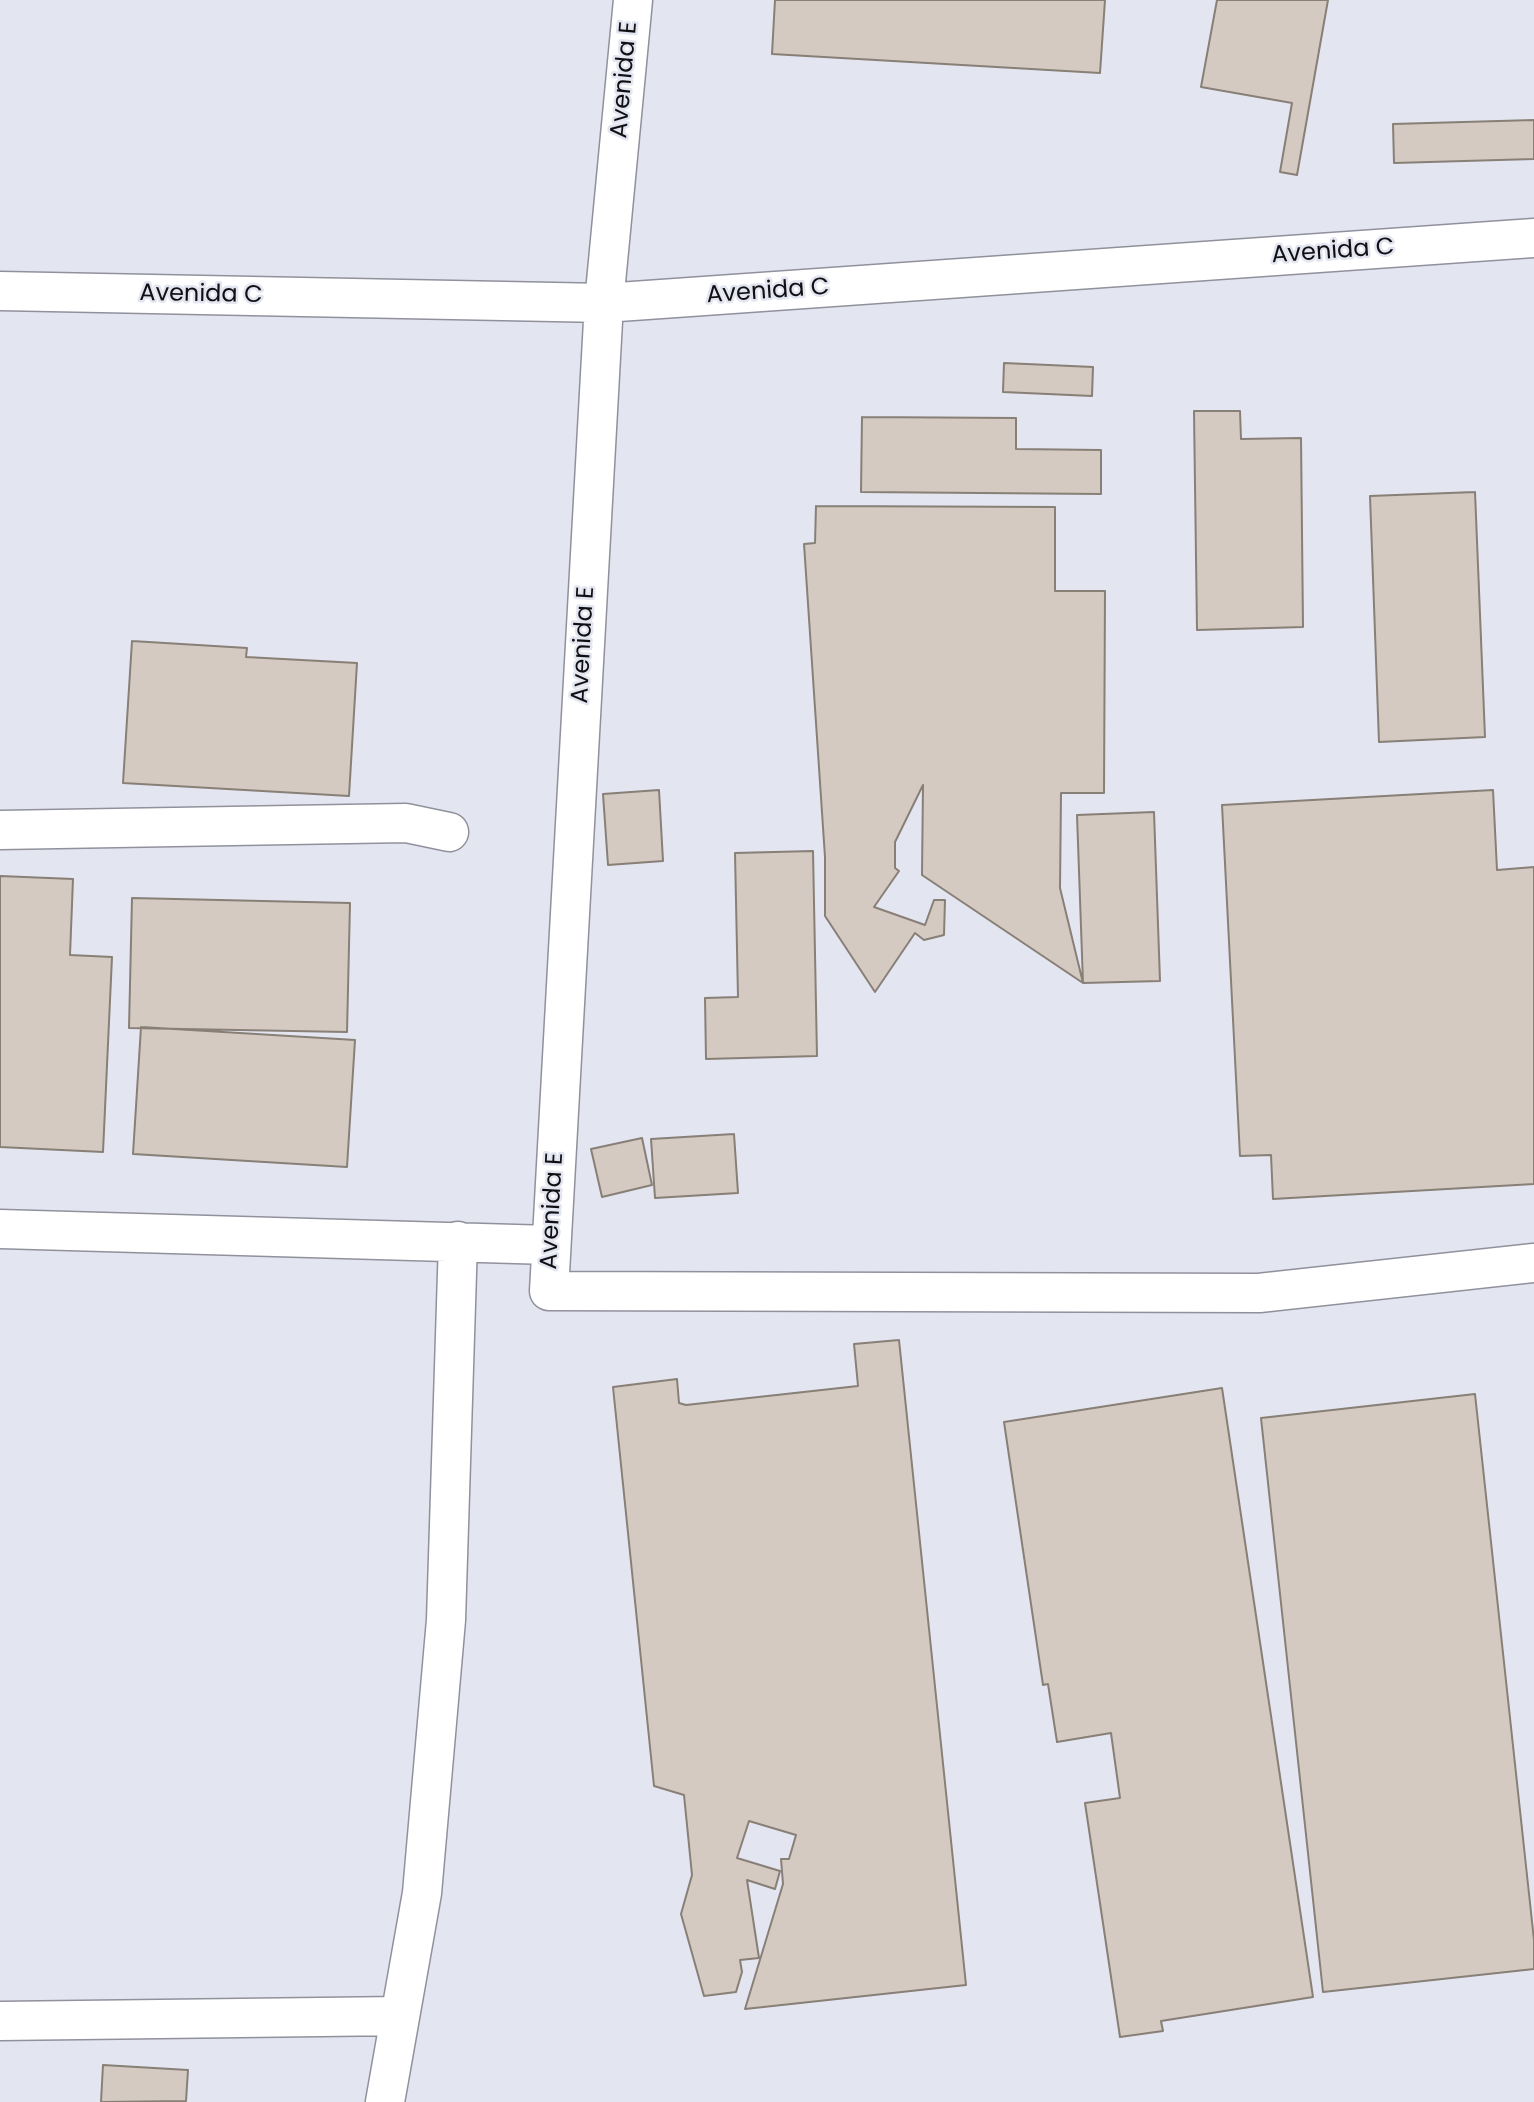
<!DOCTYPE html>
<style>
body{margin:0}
canvas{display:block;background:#e3e5f0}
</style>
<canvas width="1534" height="2102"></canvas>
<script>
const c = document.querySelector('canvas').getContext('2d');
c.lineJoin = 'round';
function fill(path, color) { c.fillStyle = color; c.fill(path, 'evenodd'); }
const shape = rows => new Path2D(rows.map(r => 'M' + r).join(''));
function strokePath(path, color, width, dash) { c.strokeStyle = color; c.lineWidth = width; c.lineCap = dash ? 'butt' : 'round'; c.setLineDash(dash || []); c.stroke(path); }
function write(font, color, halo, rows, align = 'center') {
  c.font = font + ' Poppins,sans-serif'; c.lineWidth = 5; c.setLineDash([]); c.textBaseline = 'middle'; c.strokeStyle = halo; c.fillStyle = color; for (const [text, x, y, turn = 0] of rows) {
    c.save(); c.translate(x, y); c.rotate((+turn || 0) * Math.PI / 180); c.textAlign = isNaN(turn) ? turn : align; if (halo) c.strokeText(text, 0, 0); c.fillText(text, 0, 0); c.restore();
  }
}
const building = shape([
 [775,0,1105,0,1100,73,772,54,775,0],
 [1217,0,1328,0,1297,175,1280,172,1292,103,1201,87,1217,0],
 [1534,120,1534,159,1394,163,1393,124,1534,120],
 [1004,363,1093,367,1092,396,1003,392,1004,363],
 [1194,411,1240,411,1241,439,1301,438,1303,627,1197,630,1194,411],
 [862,417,1016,418,1016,449,1101,450,1101,494,861,492,862,417],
 [1475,492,1485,737,1379,742,1370,496,1475,492],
 [816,506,1055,507,1055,591,1105,591,1104,793,1061,793,1060,888,1083,983,922,875,923,785,895,842,895,868,899,871,874,907,925,925,934,900,945,900,944,935,924,940,915,933,875,992,825,916,825,857,804,544,815,543,816,506],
 [132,641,247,648,246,657,357,663,349,796,123,783,132,641],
 [659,790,663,861,608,865,603,794,659,790],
 [1493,790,1497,870,1534,867,1534,1184,1273,1199,1271,1155,1240,1156,1222,805,1493,790],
 [1154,812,1160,981,1083,983,1077,815,1154,812],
 [813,851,817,1056,706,1059,705,998,738,997,735,853,813,851],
 [0,876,73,879,70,955,112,957,103,1152,0,1147,0,876],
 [132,898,350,903,347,1032,129,1028,132,898],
 [141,1027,355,1040,347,1167,133,1154,141,1027],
 [734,1134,738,1193,655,1198,651,1139,734,1134],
 [642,1138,652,1185,602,1197,591,1149,642,1138],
 [899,1340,966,1985,745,2009,783,1884,781,1859,789,1859,796,1835,749,1821,737,1858,780,1871,775,1889,747,1880,759,1958,740,1960,742,1972,736,1992,704,1996,681,1914,692,1875,684,1795,654,1786,613,1387,677,1379,679,1403,686,1405,858,1386,854,1344,899,1340],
 [1222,1388,1313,1997,1161,2021,1163,2031,1120,2037,1085,1803,1120,1798,1111,1733,1057,1742,1048,1684,1043,1685,1004,1422,1222,1388],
 [1475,1394,1534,1940,1534,1969,1323,1992,1261,1418,1475,1394],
 [103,2065,188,2070,186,2101,101,2102,103,2065]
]);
fill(building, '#d4cac2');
strokePath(building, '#887f77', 2);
const street = shape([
 [633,0,604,303,549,1291,1259,1293,1534,1263],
 [0,291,604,303,1534,238],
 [0,830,406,823,449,832],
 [0,1229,550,1245],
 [0,2021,400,2016],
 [385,2102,422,1893,446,1620,458,1241]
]);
strokePath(street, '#90919c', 41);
strokePath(street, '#fff', 38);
write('24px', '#101014', '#e3e5f0', [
 ["Avenida E",625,80,-85],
 ["Avenida C",1333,252,-4],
 ["Avenida C",768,292,-4],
 ["Avenida C",201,295,1],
 ["Avenida E",584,645,-87],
 ["Avenida E",553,1211,-87]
]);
</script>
